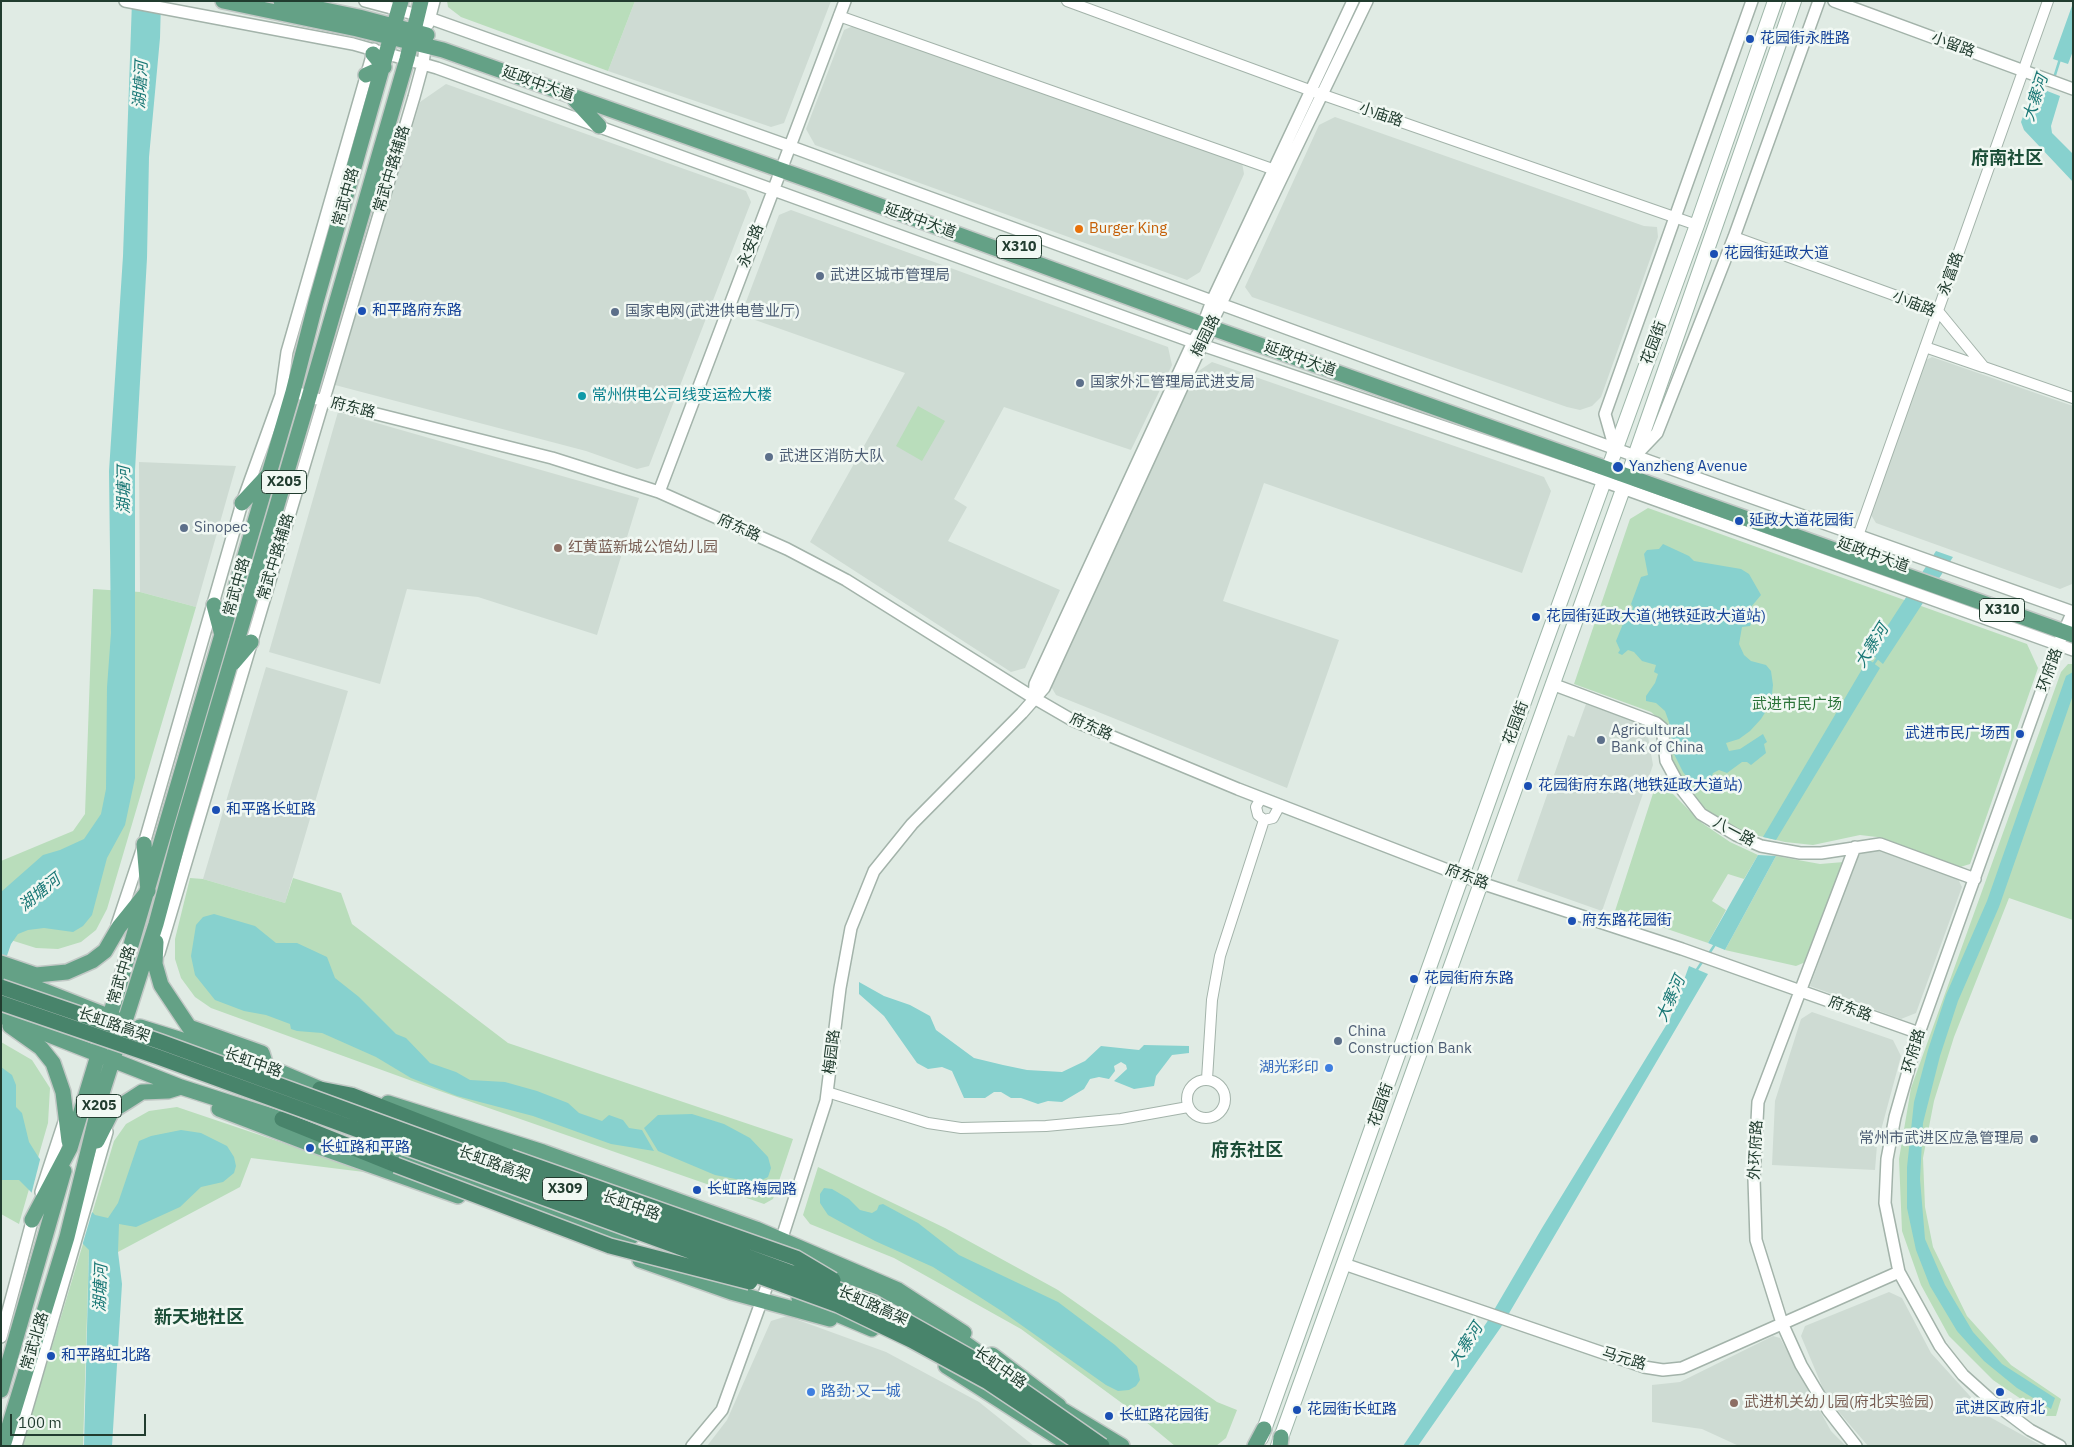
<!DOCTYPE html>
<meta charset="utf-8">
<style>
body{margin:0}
#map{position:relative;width:2074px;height:1447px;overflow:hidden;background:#e0ebe4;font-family:"IBM Plex Sans",sans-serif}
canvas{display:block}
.frame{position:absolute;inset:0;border:2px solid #213c2f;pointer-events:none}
.scale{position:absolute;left:10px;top:1414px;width:136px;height:22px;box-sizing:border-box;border:2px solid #213c2f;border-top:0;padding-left:6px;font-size:15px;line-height:18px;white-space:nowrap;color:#213c2f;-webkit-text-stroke:4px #f1f8f3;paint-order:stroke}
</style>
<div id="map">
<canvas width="2074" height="1447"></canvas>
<div class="frame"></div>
<div class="scale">100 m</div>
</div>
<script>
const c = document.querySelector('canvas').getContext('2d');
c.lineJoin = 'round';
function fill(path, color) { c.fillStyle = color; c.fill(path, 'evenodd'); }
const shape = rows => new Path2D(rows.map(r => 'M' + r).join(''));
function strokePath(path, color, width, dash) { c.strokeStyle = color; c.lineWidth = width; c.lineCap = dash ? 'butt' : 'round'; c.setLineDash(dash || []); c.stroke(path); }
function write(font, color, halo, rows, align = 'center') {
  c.font = font + ' "IBM Plex Sans","Noto Sans SC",sans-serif'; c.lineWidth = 5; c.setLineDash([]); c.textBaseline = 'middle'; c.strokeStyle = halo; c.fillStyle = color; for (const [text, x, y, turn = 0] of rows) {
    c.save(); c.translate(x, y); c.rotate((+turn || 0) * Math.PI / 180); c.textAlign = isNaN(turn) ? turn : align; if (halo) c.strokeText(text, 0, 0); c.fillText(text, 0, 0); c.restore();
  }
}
fill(shape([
 [635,1,831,1,784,123,771,127,608,71],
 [853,26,1242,162,1244,174,1200,272,1187,280,815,145,806,129,844,30],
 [446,84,746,191,751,202,649,466,637,469,586,451,335,385,420,102],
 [1335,117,1644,226,1657,227,1658,237,1601,397,1592,406,1580,410,1567,407,1252,297,1245,287,1319,125],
 [791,210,1168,347,1172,365,1131,450,1004,407,954,499,967,507,948,541,1060,590,1025,668,1011,672,810,542,905,373,741,315,779,215],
 [1932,357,2073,406,2072,584,2060,589,1876,523,1871,515,1926,360],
 [1212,362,1544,477,1551,491,1522,573,1264,483,1223,601,1339,640,1287,788,1056,695,1049,683,1197,372],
 [338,412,639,498,597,635,478,597,407,589,380,684,269,652],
 [139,462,236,466,196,607,140,592],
 [266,667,348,691,285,903,203,879],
 [1586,704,1637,722,1647,731,1653,765,1602,911,1517,881,1568,735,1574,737],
 [1879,846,1956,875,1962,887,1916,1013,1901,1019,1810,986,1861,847],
 [1812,1012,1893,1040,1901,1056,1877,1145,1875,1170,1772,1165,1775,1101,1801,1019],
 [1889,1292,1902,1298,1931,1353,1988,1416,2042,1446,1868,1446,1827,1398,1801,1336,1805,1326],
 [787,1316,886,1352,979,1402,1034,1446,707,1446,727,1420,771,1321],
 [1773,1336,1780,1338,1831,1431,1846,1446,1739,1446,1702,1429,1652,1422,1652,1385,1680,1382]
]), '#cedbd3');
fill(shape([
 [447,1,635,1,608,71,461,17,448,7],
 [918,406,945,421,922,461,896,446],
 [1648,508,2027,644,2038,668,1970,864,1957,868,1877,837,1860,835,1813,845,1785,842,1742,832,1714,816,1687,793,1674,776,1659,719,1651,712,1574,684,1630,519],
 [93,589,140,592,196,607,107,909,96,930,81,942,58,949,36,948,1,937,1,861,73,831,85,814],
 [2068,664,2073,664,2073,920,2009,898,1954,1037,1934,1101,1923,1158,1925,1207,1933,1247,1967,1316,2011,1365,2061,1399,2056,1416,2046,1416,1993,1380,1949,1336,1921,1285,1902,1231,1899,1159,1911,1088,2061,672],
 [1659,775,1664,785,1702,823,1730,842,1758,855,1744,879,1728,874,1712,901,1726,910,1708,943,1615,911],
 [1776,856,1820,864,1844,862,1808,961,1796,966,1725,950],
 [190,878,203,879,285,903,293,878,341,893,352,924,508,1043,793,1139,773,1199,764,1204,437,1090,211,1008,195,997,181,978,175,959,175,939],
 [1,1042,32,1060,50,1088,48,1123,19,1224,1,1214],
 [177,1107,372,1173,251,1158,240,1187,118,1252,89,1250,83,1446,22,1446,114,1141,126,1124,149,1111],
 [818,1167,945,1228,1058,1290,1217,1402,1237,1410,1226,1438,1216,1446,1175,1446,1134,1412,1021,1329,894,1258,810,1224,803,1215]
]), '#b9ddbb');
fill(shape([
 [132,1,161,1,160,38,149,157,147,258,135,470,135,778,125,825,107,858,92,915,83,926,73,932,44,928,28,930,18,934,11,944,1,973,1,892,43,855,60,850,84,839,101,814,106,789,107,687,111,633,109,471,123,256],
 [2073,3,2073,51,2068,64,2053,59],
 [2042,89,2060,96,2051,126,2052,133,2073,154,2073,182,2024,130,2021,122,2031,94],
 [1663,544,1689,556,1694,561,1741,569,1749,574,1761,595,1751,607,1745,609,1754,617,1750,626,1742,627,1739,644,1744,655,1751,661,1766,665,1771,671,1773,685,1771,703,1761,719,1750,731,1739,739,1726,743,1729,751,1740,749,1763,734,1767,742,1764,744,1766,753,1751,765,1747,762,1742,762,1727,773,1719,770,1713,773,1710,782,1704,787,1695,787,1683,772,1674,754,1669,722,1665,711,1656,703,1646,701,1646,696,1655,683,1658,674,1654,672,1656,665,1642,661,1634,652,1628,650,1622,655,1618,653,1620,650,1616,641,1627,614,1632,612,1633,607,1631,604,1641,577,1648,575,1644,554,1647,550,1659,549],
 [1936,551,1953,557,1883,664,1870,653],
 [1868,659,1880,668,1776,840,1763,837],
 [2073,672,2073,695,1999,907,1958,1001,1940,1056,1923,1123,1920,1179,1925,1239,1945,1285,1973,1332,2002,1364,2055,1398,2051,1409,2017,1388,1984,1361,1957,1331,1930,1286,1916,1250,1907,1208,1907,1167,1914,1102,1928,1050,1946,995,1987,901,2066,676],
 [1758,855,1776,856,1725,950,1708,943],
 [214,914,255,926,276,943,297,943,327,957,335,978,359,997,396,1034,406,1038,430,1063,456,1072,470,1080,505,1082,537,1091,568,1103,579,1113,602,1121,609,1115,623,1120,629,1128,642,1130,654,1151,611,1144,533,1116,457,1096,411,1078,376,1057,322,1033,297,1031,291,1029,290,1024,266,1015,244,1011,215,1000,195,975,191,956,196,925,203,917],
 [1689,966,1708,974,1501,1327,1418,1446,1403,1446,1487,1322,1542,1228,1670,1019],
 [859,982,884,996,910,1005,930,1016,936,1030,974,1058,1003,1065,1027,1070,1062,1072,1085,1061,1101,1046,1139,1050,1144,1045,1189,1046,1189,1053,1172,1055,1156,1076,1154,1086,1134,1089,1114,1081,1127,1069,1126,1065,1121,1062,1114,1066,1115,1071,1109,1079,1099,1077,1090,1079,1084,1089,1062,1102,1048,1101,1038,1104,1021,1098,1011,1098,1001,1092,994,1092,985,1098,964,1098,952,1071,942,1067,928,1069,917,1063,884,1016,859,994],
 [1,1067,12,1075,16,1085,16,1107,22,1113,29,1142,39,1158,95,1215,108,1218,118,1203,139,1141,151,1136,181,1130,201,1133,227,1146,234,1157,236,1166,234,1173,223,1182,201,1187,180,1207,136,1227,119,1224,118,1252,122,1284,112,1446,84,1446,89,1250,19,1180,1,1180],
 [692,1114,724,1124,750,1138,768,1157,771,1168,768,1177,756,1183,715,1175,658,1151,644,1128,658,1115],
 [824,1188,832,1189,849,1199,860,1210,872,1213,877,1210,879,1205,883,1204,918,1223,959,1255,1058,1302,1115,1345,1137,1366,1140,1380,1136,1386,1129,1390,1118,1391,1106,1385,1000,1310,933,1267,875,1241,828,1215,820,1203,820,1194]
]), '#87d1ce');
fill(shape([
 [41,1156,93,1209,82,1246,31,1195]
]), '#e0ebe4');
strokePath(shape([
 [2054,78,2060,59],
 [1872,666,1879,656],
 [1708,955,1716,943],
 [1696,971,1704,959]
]), '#87d1ce', 2.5);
const minor = shape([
 [1067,1,1312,91,1697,225],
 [839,16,1275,170],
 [1734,237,1938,311,1984,367,2073,398],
 [1925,347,1983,367],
 [1854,547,2048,1],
 [1261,798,1256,807,1258,815,1264,820,1273,818,1280,805],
 [1207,1079,1212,1000,1220,956,1264,820],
 '1187 1099a19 19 0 1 1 38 0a19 19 0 1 1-38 0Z',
 [827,1092,928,1123,961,1128,1046,1126,1121,1119,1188,1107]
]);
const tertiary = shape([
 [125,1,353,44,437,68,1193,342,1592,477,2073,650],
 [365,1,429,18,789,146,1635,456,2073,612],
 [1834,1,2073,89],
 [428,24,434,1],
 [283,387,309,397,552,458,659,492,787,549,846,580,1034,698,1072,720,1238,789,1481,883,1682,949,1919,1033],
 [1615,449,1605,414,1752,1],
 [1636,455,1657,433,1734,237,1819,1],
 [659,492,845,1],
 [1552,684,1656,723,1662,728,1666,761,1680,787,1701,814,1736,835,1761,846,1800,853,1821,853,1880,844,1975,879],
 [1034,698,1035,684,1193,342,1203,325,1212,301,1353,1],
 [1855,847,1758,1102,1754,1179,1756,1240,1782,1323,1801,1365,1828,1410,1856,1446],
 [117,925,144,844,242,503,281,395,287,352,374,49],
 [159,953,414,97,423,64,426,40],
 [41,1192,65,1119],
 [779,1247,826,1101,840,988,851,928,874,871,912,824,1022,713,1044,688,1196,357,1212,328,1214,318,1367,1],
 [1344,1264,1644,1367,1663,1370,1682,1368,1899,1272],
 [1,1337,34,1214],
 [16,1446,107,1132],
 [692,1446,722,1410,772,1272],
 [2060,1446,2030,1430,1993,1402,1963,1375,1940,1346,1899,1272,1885,1203,1887,1159,1895,1117,1919,1033,2058,645,2073,611]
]);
const secondary = shape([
 [1261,1438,1534,674,1697,225,1775,1],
 [1278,1446,1635,456,1794,1]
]);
const primary = shape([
 [223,1,357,29,443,50,826,186,1212,328,2073,635],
 [281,1,359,17,427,35],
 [366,75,384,67,373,54],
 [575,100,599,126],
 [373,188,394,162],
 [242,503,268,475],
 [214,605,222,635],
 [233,663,251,642],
 [156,942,155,964,161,985,189,1027,262,1053,266,1066],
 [1,963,36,975,67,972,92,961,105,951,119,927,148,891,144,844],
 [1,974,118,1020],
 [1,1016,181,1087,293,1123],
 [10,1026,41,1048,53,1063,63,1092,69,1141],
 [140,1027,266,1066,320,1089,330,1095,379,1114],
 [388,1103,543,1152,756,1229,898,1290,964,1333],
 [219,1109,308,1143,458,1196],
 [97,1141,112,1111,128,1101,142,1092,168,1091,181,1087],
 [374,1149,631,1237],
 [32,1220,70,1148,119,986,293,392,316,302,401,1],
 [640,1260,731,1292,830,1319],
 [821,1274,876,1294,962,1341,997,1366],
 [799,1298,872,1329],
 [992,1355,1059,1406],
 [946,1366,1062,1440],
 [1,1390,64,1171],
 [1049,1402,1122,1446],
 [3,1446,67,1237,103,1090,156,924,181,831,309,397,407,59,421,1],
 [1255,1446,1264,1429],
 [1280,1446,1281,1437]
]);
const trunk = shape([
 [320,1089,351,1095,510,1157],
 [282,1119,396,1165]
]);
strokePath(minor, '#a3b3aa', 12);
strokePath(tertiary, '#a3b3aa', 14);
strokePath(secondary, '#9fb7aa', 16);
strokePath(primary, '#c1c8c5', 18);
strokePath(trunk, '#c1c8c5', 18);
strokePath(minor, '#fff', 10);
strokePath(tertiary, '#fff', 11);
strokePath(secondary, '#fff', 14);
strokePath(primary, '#64a186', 15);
strokePath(trunk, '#48846b', 15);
const trunkBridge = shape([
 [1,987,161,1042,874,1303,993,1370,1102,1446],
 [1,1003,158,1057,838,1305,911,1340,988,1382,1084,1446],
 [510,1157,796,1258,833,1280],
 [396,1165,610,1246,750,1282]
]);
strokePath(trunkBridge, '#c1c8c5', 18, []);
strokePath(trunkBridge, '#48846b', 15);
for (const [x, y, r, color] of [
 [1750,39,5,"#1a4fb4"],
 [1079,229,5,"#e8710a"],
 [1714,254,5,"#1a4fb4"],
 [820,276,5,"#5c6f8a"],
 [362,311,5,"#1a4fb4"],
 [615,312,5,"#5c6f8a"],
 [1080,383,5,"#5c6f8a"],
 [582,396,5,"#0f9aa8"],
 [769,457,5,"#5c6f8a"],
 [1618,467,6,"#1a4fb4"],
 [1739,521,5,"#1a4fb4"],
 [184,528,5,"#5c6f8a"],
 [558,548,5,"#8d6e63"],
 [1536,617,5,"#1a4fb4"],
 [2020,734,5,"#1a4fb4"],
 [1601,740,5,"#5c6f8a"],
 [1528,786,5,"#1a4fb4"],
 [216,810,5,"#1a4fb4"],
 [1572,921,5,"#1a4fb4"],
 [1414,979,5,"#1a4fb4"],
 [1338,1041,5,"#5c6f8a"],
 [1329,1068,5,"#3f7fe0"],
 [2034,1139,5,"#5c6f8a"],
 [310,1148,5,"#1a4fb4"],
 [697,1190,5,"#1a4fb4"],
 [51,1356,5,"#1a4fb4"],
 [811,1392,5,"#3f7fe0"],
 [2000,1392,5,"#1a4fb4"],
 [1734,1403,5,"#8d6e63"],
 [1297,1410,5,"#1a4fb4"],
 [1109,1416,5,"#1a4fb4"]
]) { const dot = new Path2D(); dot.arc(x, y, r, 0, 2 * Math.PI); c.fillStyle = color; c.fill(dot); strokePath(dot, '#f1f8f3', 2); }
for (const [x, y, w] of [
 [1019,247,45],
 [284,482,45],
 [2002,610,45],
 [99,1106,45],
 [565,1189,45]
]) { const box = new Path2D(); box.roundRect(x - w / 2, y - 11.5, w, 23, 4); c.fillStyle = '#f1f8f3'; c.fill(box); strokePath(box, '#213c2f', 1); }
write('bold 14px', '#213c2f', null, [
 ["X310",1019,247],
 ["X205",284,482],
 ["X310",2002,610],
 ["X205",99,1106],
 ["X309",565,1189]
]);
write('15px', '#164399', '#f1f8f3', [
 ["花园街永胜路",1760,39],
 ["花园街延政大道",1724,254],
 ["和平路府东路",372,311],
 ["Yanzheng Avenue",1629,467],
 ["延政大道花园街",1749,521],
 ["花园街延政大道(地铁延政大道站)",1546,617],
 ["武进市民广场西",2010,734,"right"],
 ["花园街府东路(地铁延政大道站)",1538,786],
 ["和平路长虹路",226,810],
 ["府东路花园街",1582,921],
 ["花园街府东路",1424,979],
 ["长虹路和平路",320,1148],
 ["长虹路梅园路",707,1190],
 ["和平路虹北路",61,1356],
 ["武进区政府北",2000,1409,"center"],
 ["花园街长虹路",1307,1410],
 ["长虹路花园街",1119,1416]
], 'left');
write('15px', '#213c2f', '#f1f8f3', [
 ["小留路",1953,45,20],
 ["延政中大道",538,84,20],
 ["小庙路",1381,115,19],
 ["常武中路辅路",392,169,-73],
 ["常武中路",346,197,-74],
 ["延政中大道",920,221,20],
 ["永安路",751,246,-69],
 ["永富路",1951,274,-70],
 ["小庙路",1914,304,22],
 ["梅园路",1206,336,-64],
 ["花园街",1654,343,-70],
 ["延政中大道",1300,359,20],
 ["府东路",353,408,14],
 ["府东路",739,528,24],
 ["延政中大道",1873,555,20],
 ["常武中路辅路",276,557,-73],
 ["常武中路",237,587,-74],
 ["环府路",2050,670,-70],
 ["花园街",1516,723,-70],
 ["府东路",1091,727,24],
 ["八一路",1734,832,28],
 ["府东路",1467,877,20],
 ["常武中路",122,975,-73],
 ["府东路",1850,1009,20],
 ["长虹路高架",114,1025,19],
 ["环府路",1914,1051,-73],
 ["梅园路",832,1052,-83],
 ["长虹中路",253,1063,19],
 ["花园街",1381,1105,-71],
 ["外环府路",1756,1150,-87],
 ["长虹路高架",494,1164,20],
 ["长虹中路",631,1206,19],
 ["长虹路高架",873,1306,24],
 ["常武北路",35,1341,-73],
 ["马元路",1624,1359,17],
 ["长虹中路",1000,1368,35]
]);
write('15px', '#c56008', '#f1f8f3', [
 ["Burger King",1089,229]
], 'left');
write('15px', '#4e5e75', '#f1f8f3', [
 ["武进区城市管理局",830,276],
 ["国家电网(武进供电营业厅)",625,312],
 ["国家外汇管理局武进支局",1090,383],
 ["武进区消防大队",779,457],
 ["Sinopec",194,528],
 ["Agricultural",1611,731],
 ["Bank of China",1611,748],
 ["China",1348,1032],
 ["Construction Bank",1348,1049],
 ["常州市武进区应急管理局",2024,1139,"right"]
], 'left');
write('15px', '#0d838f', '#f1f8f3', [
 ["常州供电公司线变运检大楼",592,396]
], 'left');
write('15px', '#785e54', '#f1f8f3', [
 ["红黄蓝新城公馆幼儿园",568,548],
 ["武进机关幼儿园(府北实验园)",1744,1403]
], 'left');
write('15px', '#2a7338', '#f1f8f3', [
 ["武进市民广场",1797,705]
]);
write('15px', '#366cbe', '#f1f8f3', [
 ["湖光彩印",1319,1068],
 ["路劲·又一城",821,1392,"left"]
], 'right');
write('italic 16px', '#1a7876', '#f1f8f3', [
 ["湖塘河",141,85,-87],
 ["大寨河",2036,98,-72],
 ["湖塘河",124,490,-90],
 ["大寨河",1872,646,-58],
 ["湖塘河",40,893,-39],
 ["大寨河",1671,999,-66],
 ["湖塘河",101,1288,-88],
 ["大寨河",1466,1345,-57]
]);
write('bold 18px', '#1c4e38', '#f1f8f3', [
 ["府南社区",2007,159],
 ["府东社区",1247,1151],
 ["新天地社区",199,1318]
]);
</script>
